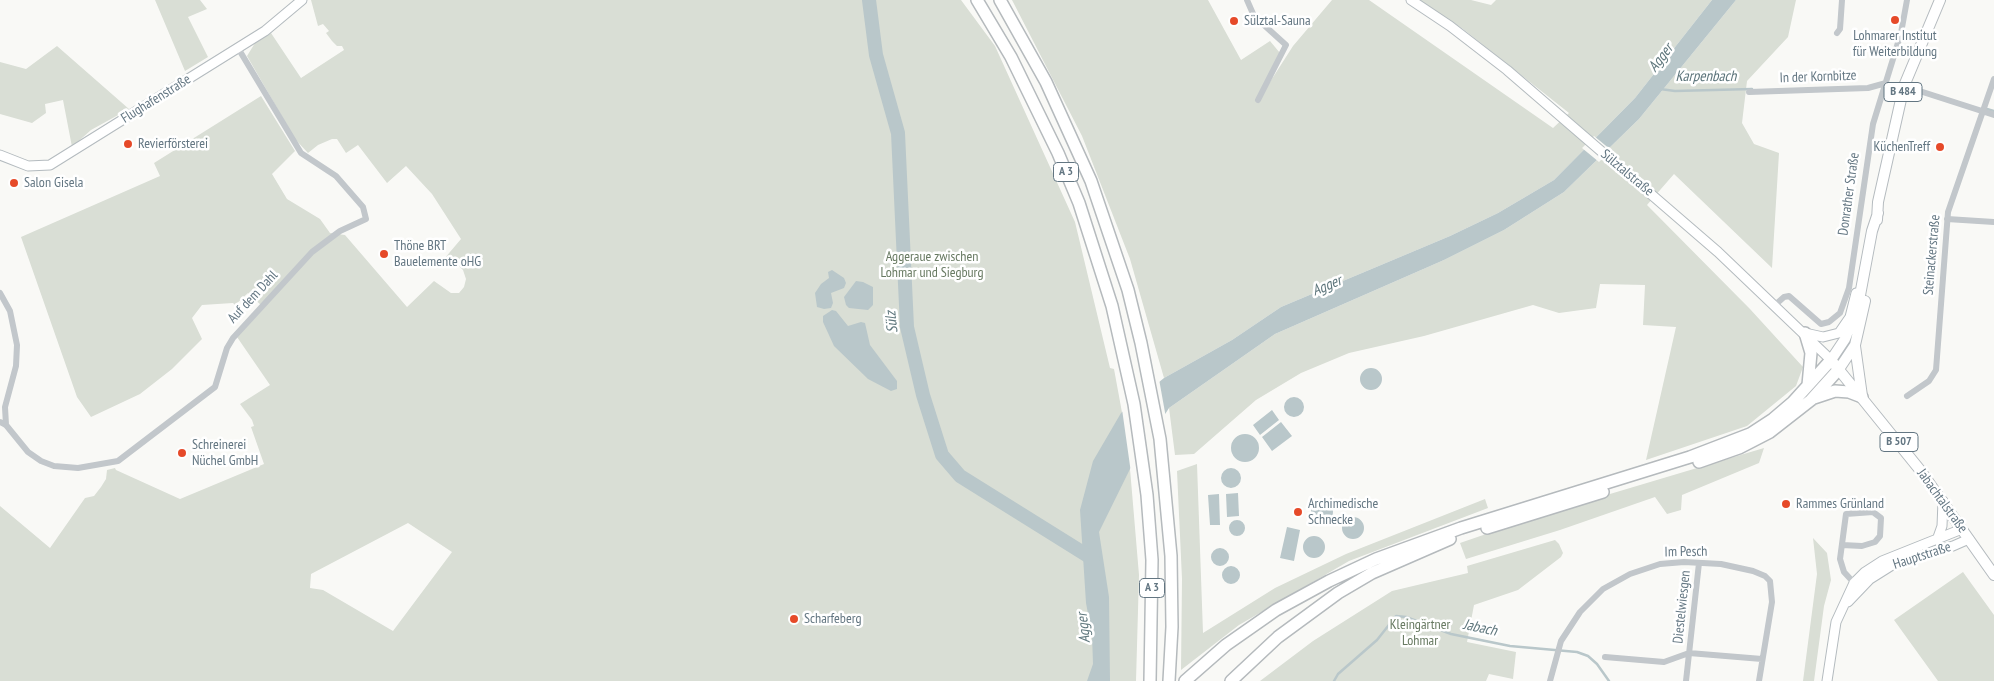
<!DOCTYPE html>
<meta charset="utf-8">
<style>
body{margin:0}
canvas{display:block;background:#f9f9f6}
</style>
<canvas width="1994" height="681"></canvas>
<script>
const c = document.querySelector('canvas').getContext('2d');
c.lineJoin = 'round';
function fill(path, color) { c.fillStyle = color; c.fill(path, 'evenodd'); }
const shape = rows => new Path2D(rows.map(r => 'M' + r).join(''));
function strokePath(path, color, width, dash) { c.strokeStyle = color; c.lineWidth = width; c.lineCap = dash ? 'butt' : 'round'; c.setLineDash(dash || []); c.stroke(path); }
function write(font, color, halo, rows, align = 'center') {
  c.font = font + ' "PT Sans Narrow",sans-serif'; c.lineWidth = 5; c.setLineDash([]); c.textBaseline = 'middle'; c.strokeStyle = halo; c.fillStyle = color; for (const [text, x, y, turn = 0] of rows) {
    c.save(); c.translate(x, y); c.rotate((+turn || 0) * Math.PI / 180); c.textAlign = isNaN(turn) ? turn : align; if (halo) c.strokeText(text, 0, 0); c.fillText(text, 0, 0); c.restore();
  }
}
fill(shape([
 [155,0,200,0,207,9,188,17,208,57,185,71],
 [311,0,961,0,995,46,1075,222,1110,368,1114,369,1128,445,1139,575,1136,681,0,681,0,506,50,548,85,498,94,496,101,487,106,479,107,470,115,468,116,470,180,499,264,464,251,427,254,426,252,420,240,404,270,385,237,337,262,306,248,293,235,305,233,303,202,305,192,318,202,339,172,369,140,394,91,417,77,397,21,237,160,176,154,163,261,96,295,151,272,174,287,199,320,219,330,233,345,235,407,307,434,281,451,293,459,293,464,287,466,279,463,270,453,260,444,259,461,239,432,194,406,166,387,183,358,145,346,153,337,139,332,139,318,145,308,153,295,139,247,56,255,43,271,33,301,78,344,50,342,46,337,46,332,41,326,33,329,31,323,24,318,26],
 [408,523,452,552,393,631,323,590,310,588,311,574],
 [1012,0,1208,0,1241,60,1270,41,1280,53,1261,96,1293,46,1332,0,1369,0,1553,128,1569,113,1463,29,1419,0,1471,0,1491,5,1496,0,1712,0,1635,98,1554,180,1498,213,1450,236,1281,307,1232,340,1164,378,1130,259,1082,136],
 [1736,0,1796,0,1788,37,1747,81,1742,123,1754,144,1779,153,1772,268,1674,174,1647,205,1750,309,1803,367,1796,386,1747,426,1646,460,1676,327,1643,325,1645,285,1600,284,1596,308,1559,313,1533,305,1424,336,1349,353,1301,373,1256,400,1194,454,1175,455,1169,408,1275,334,1444,260,1504,230,1564,192,1639,119],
 [57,46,129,109,91,130,72,147,63,100,45,104,46,113,32,123,0,114,0,62,26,69],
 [1764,448,1759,463,1682,495,1681,510,1667,514,1655,497,1560,530,1466,559,1460,543,1553,511],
 [1197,464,1203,633,1275,588,1346,554,1485,499,1488,508,1349,561,1239,625,1181,670,1182,579,1177,471],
 [1813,538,1827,553,1831,580,1824,606,1814,681,1803,681,1817,574],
 [1555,540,1559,544,1563,553,1561,557,1518,590,1474,605,1467,642,1516,652,1513,679,1489,674,1486,681,1260,681,1313,641,1392,591,1468,573,1467,566],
 [1963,572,1994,615,1994,681,1938,681,1894,620]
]), '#d9ded5');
fill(shape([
 [1712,0,1736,0,1639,119,1564,192,1504,230,1444,260,1275,334,1169,408,1130,469,1099,532,1109,597,1110,681,1087,681,1093,664,1092,635,1086,603,1080,510,1093,461,1121,413,1164,378,1232,340,1281,307,1450,236,1498,213,1554,180,1635,98],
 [832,270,844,278,846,283,844,288,831,293,833,303,831,308,824,309,817,307,815,293,821,284,829,278,828,272],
 [856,281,863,282,873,287,873,305,868,310,849,308,846,305,844,297],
 [832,310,836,311,848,326,861,322,865,323,870,345,897,381,897,389,891,391,868,379,834,346,823,322,823,316],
 '1360 379a11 11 0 1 1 22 0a11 11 0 1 1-22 0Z',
 '1284 407a10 10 0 1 1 20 0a10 10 0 1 1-20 0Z',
 [1272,410,1279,420,1260,435,1253,425],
 [1281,422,1292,436,1272,451,1262,437],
 '1231 448a14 14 0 1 1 28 0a14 14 0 1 1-28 0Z',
 '1221 478a10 10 0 1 1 20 0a10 10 0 1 1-20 0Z',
 [1238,493,1239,516,1227,517,1226,494],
 [1219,494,1220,525,1210,525,1208,495],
 '1311 512a11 11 0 1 1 22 0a11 11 0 1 1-22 0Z',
 '1342 528a11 11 0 1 1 22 0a11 11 0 1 1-22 0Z',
 '1229 528a8 8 0 1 1 16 0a8 8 0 1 1-16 0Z',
 [1287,527,1300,530,1294,561,1280,558],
 '1303 547a11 11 0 1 1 22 0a11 11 0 1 1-22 0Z',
 '1211 557a9 9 0 1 1 18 0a9 9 0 1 1-18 0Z',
 '1222 575a9 9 0 1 1 18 0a9 9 0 1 1-18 0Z'
]), '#b9c7ca');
fill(shape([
 [1594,136,1611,150,1599,162,1582,148],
 [1159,379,1166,418,1131,473,1122,409]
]), '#f9f9f6');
strokePath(shape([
 [1660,89,1675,91,1752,89],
 [1987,109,1994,111],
 [1334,681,1338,674,1377,640,1396,616,1406,617,1451,634,1510,646,1577,652,1588,656,1597,664,1609,681]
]), '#b9c7ca', 2.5);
strokePath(shape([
 [869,0,876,55,898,133,907,327,923,395,942,455,960,476,1093,559]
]), '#b9c7ca', 14);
const secondary = shape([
 [1411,0,1450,26,1507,70,1718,252,1831,360],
 [0,155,28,166,50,165,265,31,302,0],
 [1805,333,1823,337,1839,333,1850,317,1856,293],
 [1937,540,1942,526,1943,501],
 [1848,602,1870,579,1897,562,1953,546,1969,539],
 [1827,681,1836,622,1854,583,1865,572,1882,561,1962,529]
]);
const primary = shape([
 [1878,213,1872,231,1858,306,1845,339,1831,360,1920,470,1994,575],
 [1877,220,1878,202,1904,86,1940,0],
 [1855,346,1862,396],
 [1839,369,1855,345,1865,301]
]);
const motorway = shape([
 [977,0,1011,57,1058,153,1079,203,1112,306,1134,404,1147,495,1152,560,1150,681],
 [1000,0,1046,82,1091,181,1128,290,1141,343,1160,439,1171,556,1172,627,1169,681],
 [1805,333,1811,353,1808,385],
 [1814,398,1835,391,1849,392,1862,397],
 [1699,462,1739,448,1770,432,1811,400,1839,369],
 [1487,528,1603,492],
 [1185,681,1226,645,1276,610,1329,581,1376,559,1461,528,1690,457,1750,434,1773,419,1793,402,1831,360],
 [1231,681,1278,637,1338,593,1372,573,1450,539]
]);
strokePath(secondary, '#b4bbbf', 11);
strokePath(primary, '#b5bbbf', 12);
strokePath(motorway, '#b5babd', 14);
strokePath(shape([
 [1247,0,1254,16,1286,45,1258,100],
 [1837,33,1840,29,1842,0],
 [1904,86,1994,115],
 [1749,92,1868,88,1886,83],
 [1947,219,1994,222],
 [0,293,10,311,17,345,16,366,5,407,6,425],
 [1775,305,1784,297,1789,296,1821,324,1829,322,1840,313,1849,288,1873,124,1901,33,1907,0],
 [1907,396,1929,381,1936,370,1948,212,1994,79],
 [0,422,6,425,28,452,41,461,54,466,78,468,118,461,215,387,227,348,233,338,312,252,340,231,366,219,363,207,336,176,301,153,238,48],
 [1842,545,1862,546,1875,542,1880,536,1881,518,1873,512,1846,514,1840,559,1844,572,1856,585],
 [1605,657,1664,662,1689,653,1762,659],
 [1550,681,1561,641,1580,612,1603,589,1630,574,1660,564,1684,562,1721,564,1753,571,1765,576,1770,581,1772,602,1759,681],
 [1686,681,1699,563]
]), '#c2c7cb', 6);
strokePath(secondary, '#fff', 9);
strokePath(primary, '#fff', 10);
strokePath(motorway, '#fff', 11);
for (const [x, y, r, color] of [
 [1895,20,5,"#e64a29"],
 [1234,21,5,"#e64a29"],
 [128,144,5,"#e64a29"],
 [1940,147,5,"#e64a29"],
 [14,183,5,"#e64a29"],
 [384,254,5,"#e64a29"],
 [182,453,5,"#e64a29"],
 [1786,504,5,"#e64a29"],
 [1298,512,5,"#e64a29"],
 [794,619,5,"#e64a29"]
]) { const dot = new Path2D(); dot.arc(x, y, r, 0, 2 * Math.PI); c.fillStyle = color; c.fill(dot); strokePath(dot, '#fff', 2); }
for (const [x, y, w] of [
 [1903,92,38],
 [1066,172,25],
 [1899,442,38],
 [1152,588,25]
]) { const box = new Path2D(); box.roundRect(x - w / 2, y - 9.5, w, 19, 4); c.fillStyle = '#fff'; c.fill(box); strokePath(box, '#637682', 1); }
write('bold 12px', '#637682', null, [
 ["B 484",1903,92],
 ["A 3",1066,172],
 ["B 507",1899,442],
 ["A 3",1152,588]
]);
write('14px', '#637682', '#fff', [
 ["Sülztal-Sauna",1244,21],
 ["Lohmarer Institut",1895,36,"center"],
 ["für Weiterbildung",1895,52,"center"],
 ["Revierförsterei",138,144],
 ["KüchenTreff",1930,147,"right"],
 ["Salon Gisela",24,183],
 ["Thöne BRT",394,246],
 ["Bauelemente oHG",394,262],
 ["Schreinerei",192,445],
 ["Nüchel GmbH",192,461],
 ["Archimedische",1308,504],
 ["Schnecke",1308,520],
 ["Rammes Grünland",1796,504],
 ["Scharfeberg",804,619]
], 'left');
write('14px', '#637682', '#fff', [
 ["In der Kornbitze",1818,77,-2],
 ["Flughafenstraße",156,99,-32],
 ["Sülztalstraße",1627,173,40],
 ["Donrather Straße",1849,194,-82],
 ["Steinackerstraße",1932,255,-85],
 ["Auf dem Dahl",253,297,-47],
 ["Jabachtalstraße",1942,501,54],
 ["Im Pesch",1686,552,-1],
 ["Hauptstraße",1922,556,-18],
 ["Diestelwiesgen",1682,607,-84]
]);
write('14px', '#687a62', '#fff', [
 ["Aggeraue zwischen",932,257],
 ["Lohmar und Siegburg",932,273],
 ["Kleingärtner",1420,625],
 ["Lohmar",1420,641]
]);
write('italic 15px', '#5e767c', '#fff', [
 ["Agger",1661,58,-53],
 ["Karpenbach",1706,77],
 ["Agger",1327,286,-23],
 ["Sülz",892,322,-96],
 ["Agger",1084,628,-96],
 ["Jabach",1480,628,12]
]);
</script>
